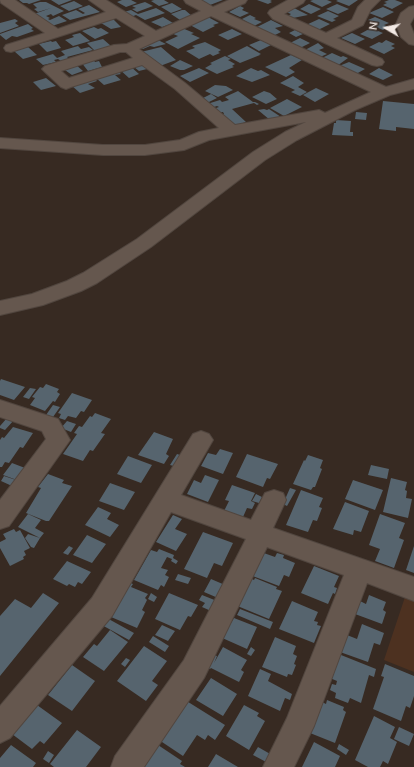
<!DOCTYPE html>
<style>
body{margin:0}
#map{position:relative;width:414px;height:767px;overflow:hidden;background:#372a22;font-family:"Nunito Sans",sans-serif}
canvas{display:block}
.north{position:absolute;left:366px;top:8px;width:40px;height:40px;-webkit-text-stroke:3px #372a22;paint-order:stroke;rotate:279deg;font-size:11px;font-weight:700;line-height:16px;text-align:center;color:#f2e9e4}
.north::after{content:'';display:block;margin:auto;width:14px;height:18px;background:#f2e9e4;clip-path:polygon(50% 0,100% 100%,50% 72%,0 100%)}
</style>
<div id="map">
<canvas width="414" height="767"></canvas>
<div class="north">N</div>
</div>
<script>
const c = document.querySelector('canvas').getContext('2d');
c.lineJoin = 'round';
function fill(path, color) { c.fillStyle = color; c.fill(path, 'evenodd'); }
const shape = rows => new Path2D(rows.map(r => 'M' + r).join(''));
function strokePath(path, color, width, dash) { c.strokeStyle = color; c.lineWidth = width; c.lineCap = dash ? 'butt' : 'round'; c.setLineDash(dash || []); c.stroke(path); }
fill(shape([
 [406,594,414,597,414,672,384,660]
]), '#4d3120');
fill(shape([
 [19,0,41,0,29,4,27,3,23,3],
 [51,0,72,0,59,5],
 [122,0,131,0,137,3,126,7,117,2],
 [154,0,164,0,169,3,159,6,151,1],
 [199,0,223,0,210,5],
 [257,0,272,0,270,1,272,2,268,4],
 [313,0,327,0,332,2,322,7,310,1],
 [338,0,358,0,349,6,336,1],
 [389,0,395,0,403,3,392,9,383,5,387,3,384,2],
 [74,1,83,6,69,11,60,6],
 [40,2,46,2,64,11,53,16,51,14,46,16,50,18,48,19,50,20,59,16,67,21,52,26,34,14,51,8,38,12,34,9,37,8,33,4],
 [145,2,153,6,137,12,132,9,136,8,132,6],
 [172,3,182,9,171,13,161,7],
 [309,4,321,9,311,14,300,9],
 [337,4,349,9,338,14,326,9],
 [89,5,100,12,70,20,62,15,76,10,83,14,85,13,78,9],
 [240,6,244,8,242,10,249,13,240,17,229,12],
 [383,7,394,12,382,18,369,13],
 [156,8,165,13,145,20,136,15,131,17,124,12,131,10,138,14],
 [294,8,308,15,293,18,288,16,291,14,286,12],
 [182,10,185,10,192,16,180,20,171,14],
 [328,11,339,16,333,19,336,20,332,22,317,16],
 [250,15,256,18,254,19,262,22,254,26,242,19],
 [163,17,173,23,162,27,151,22],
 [208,17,219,23,213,25,215,26,203,32,190,25],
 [375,17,389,23,384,25,388,27,383,30,369,24,372,22,368,20],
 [15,19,18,21,15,23,19,26,0,33,0,23],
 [113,19,121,27,111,29,101,23],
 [319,19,330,24,318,30,306,25],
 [271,20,283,26,275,28,281,32,275,35,272,35,257,27],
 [28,24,33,28,31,29,34,31,17,37,12,36,6,40,0,35,0,34],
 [94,27,98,29,101,28,109,33,95,39,82,31],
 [182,28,194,33,191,34,200,38,178,49,165,42,178,36,171,33],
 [371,28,383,33,372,39,360,34],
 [232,29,242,34,228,40,218,35],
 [295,30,303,34,296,37,289,33],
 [80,33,90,41,73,46,65,40,74,37,72,35],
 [352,33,365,39,355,44,341,38],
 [300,38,310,43,300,48,290,43],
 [103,39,111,46,95,51,87,43],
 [156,39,166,44,154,47,150,46,143,49,140,47],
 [261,40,271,45,259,51,249,45],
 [386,40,395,44,391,46,395,48,384,54,369,47,379,42,382,43],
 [51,41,52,42,56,41,61,48,47,52,39,44],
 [205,42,221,50,218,52,220,53,213,56,210,54,199,59,186,51,195,48,192,46],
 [318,43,324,48,319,50,327,54,320,57,305,50],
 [78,46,81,49,89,47,93,50,67,57,69,59,61,61,58,59,54,60,56,62,43,65,36,59,53,54,57,58,65,55,61,51],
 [247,46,261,54,259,55,260,55,240,63,227,56],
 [28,47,37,55,23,59,14,51],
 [161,47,176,60,160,66,141,52],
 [332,53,341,57,343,56,348,58,337,66,322,58],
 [291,55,302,60,289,68,295,72,286,77,265,67],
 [225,56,231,59,228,60,235,64,232,66,234,67,217,74,205,68,212,64,210,63],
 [93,59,95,62,99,61,102,67,88,71,81,62],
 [180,60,193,66,184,70,180,70,170,66],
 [349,62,365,69,356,74,339,66],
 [75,64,83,71,72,75,62,68],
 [142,64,147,69,139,71,134,67],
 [130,66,139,74,129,78,119,69],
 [199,68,209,73,190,82,180,76],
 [251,68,258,71,261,70,270,75,252,82,236,76],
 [379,68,393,75,383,80,369,74],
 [116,70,121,74,115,75,121,80,104,85,96,78],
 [293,76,304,83,298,87,307,92,300,96,291,92,295,90,280,83],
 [93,77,97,81,88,84,95,88,80,93,71,85],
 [46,78,56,86,41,90,33,82],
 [215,85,226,86,233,90,218,97,205,91],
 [316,88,329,94,315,102,303,95],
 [238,91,253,102,255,102,259,104,257,105,254,103,232,109,246,122,233,126,221,115,224,114,223,112,218,113,213,109,219,107,217,106,211,108,207,104,220,100,222,102,229,100,225,97],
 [264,91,270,93,277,99,266,104,252,97],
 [211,94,217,98,207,103,201,99],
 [287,99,302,107,284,116,270,108],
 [383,101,414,104,414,129,396,127,396,131,379,129],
 [264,109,267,110,269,109,281,117,270,120,258,110],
 [356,112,367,113,366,120,355,119],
 [336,120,351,121,350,132,353,132,353,136,332,135,334,123,336,123],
 [1,379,25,387,14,400,0,395,0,381],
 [46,384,59,389,57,392,60,394,55,402,53,401,45,411,30,405,35,398,32,397,40,387,43,388],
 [30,388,36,389,29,399,23,397],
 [72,393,92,400,84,412,81,411,76,418,68,416,65,420,59,418,61,414,58,413],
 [53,405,60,407,53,417,46,415],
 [95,413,111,419,101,433,105,434,93,451,90,450,83,461,63,454,77,434,74,433,79,426,82,427,90,416,92,417],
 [7,418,14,420,5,430,0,428,0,426],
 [67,421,76,424,71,432,61,428],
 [13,427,33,433,23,448,20,447,9,463,5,462,2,467,0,467,0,440,2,437,4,438],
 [154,432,173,439,166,454,169,456,164,464,138,455],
 [220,449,233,453,223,474,201,466,208,453,216,455],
 [177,454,183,456,177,467,170,465],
 [247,454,278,464,270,479,267,478,263,487,236,477],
 [308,455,323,460,320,468,322,469,315,487,313,487,311,490,293,484,304,460,305,461],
 [128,456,152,465,141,483,117,474],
 [12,463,25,468,17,480,3,475],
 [371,465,389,469,387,479,368,475],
 [48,474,64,480,62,483,72,486,49,521,46,521,26,513,41,488,38,487],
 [205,475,219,480,208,502,187,494,194,480,201,483],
 [4,476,16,480,12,486,1,481],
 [391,478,407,482,405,490,407,491,406,498,412,499,408,518,383,512],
 [353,480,383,490,375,510,345,499],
 [110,483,135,492,124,510,99,501],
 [232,485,255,493,251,501,255,503,252,509,247,508,243,517,224,511,229,501,225,500],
 [290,488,296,490,287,506,283,504],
 [301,490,323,498,319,507,322,508,317,521,313,520,308,532,286,525],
 [256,494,262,497,259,503,252,501],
 [345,502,369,511,361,532,354,530,353,535,333,529],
 [98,507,111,513,107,519,119,525,110,537,85,525],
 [28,514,41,520,35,528,44,533,40,538,18,527],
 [380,514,405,523,399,538,404,540,394,568,375,561,380,549,369,545],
 [173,515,182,519,175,529,187,534,176,551,156,542],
 [14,529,16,532,20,530,30,548,24,551,26,555,23,557,24,559,10,566,0,548,0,542,6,539,3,534],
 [203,532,233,543,222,566,214,563,207,578,184,569],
 [28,534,40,538,34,548,31,547,25,538],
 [87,535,106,544,92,563,73,555],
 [69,546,73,548,68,555,63,553],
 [414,546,414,573,406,570],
 [159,549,174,555,173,558,178,561,176,564,171,561,172,559,167,557,161,568,168,570,165,575,169,577,164,587,161,585,158,590,134,580,151,550,157,552],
 [261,552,275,557,277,553,284,555,283,558,295,563,289,577,284,575,279,586,250,575],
 [67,561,91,572,82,584,78,582,75,587,69,584,67,586,53,579],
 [314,566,339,576,334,587,337,588,335,594,333,593,328,604,301,593],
 [178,574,191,578,188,584,175,580],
 [250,578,254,580,255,578,277,587,276,589,282,591,269,619,235,605],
 [211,579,225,585,218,598,204,592],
 [126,581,133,584,131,587,148,594,145,598,147,600,142,610,145,612,137,628,111,617,124,595],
 [43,593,59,603,0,676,0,616,15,599,31,608],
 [151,593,157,597,154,602,148,599],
 [169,593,198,605,191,617,188,616,180,630,155,619],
 [202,595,217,601,211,611,202,607,205,603,199,600],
 [369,595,386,602,383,610,386,612,382,624,355,614,360,601,366,604],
 [292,601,318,612,314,621,318,622,317,625,321,626,314,643,279,629],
 [240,609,273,622,270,629,237,615],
 [105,617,134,633,129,640,100,624],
 [234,618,257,627,247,649,220,637,227,621,231,623],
 [362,624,384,633,380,645,374,643,368,662,340,652,347,635,357,639],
 [162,625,175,631,168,641,155,635],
 [110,630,128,642,104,671,83,657,94,644,97,646],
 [153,636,169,646,165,652,149,642],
 [275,637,296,646,293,654,297,656,294,664,296,665,292,675,288,674,287,677,262,667],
 [144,646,167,661,152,681,158,685,146,701,117,681],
 [223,647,247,660,241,670,244,672,239,682,211,668,210,669,204,666,210,653,217,656,214,663],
 [251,647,255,650,251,656,247,654],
 [336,653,376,669,374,677,369,675,361,703,350,698,348,703,335,698,336,693,330,690,332,684,336,685,337,681,330,678],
 [126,658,130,660,125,667,121,664],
 [385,664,414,676,414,696,410,708,406,706,401,721,373,709,384,677,381,676],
 [72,665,95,681,72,711,48,695],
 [260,669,271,674,268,681,292,694,290,700,285,698,280,711,248,696],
 [211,678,237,694,223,716,196,700],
 [185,700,225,725,215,740,208,735,205,740,197,735,183,756,156,738],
 [327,700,344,707,343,710,346,712,335,743,310,733,322,702,326,704],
 [37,705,62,723,44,744,40,741,32,749,12,734],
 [244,705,259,713,257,716,265,721,249,750,226,736],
 [374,716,395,727,390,738,397,742,388,764,383,761,380,767,368,767,355,760],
 [399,727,414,734,409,746,394,739],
 [77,730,101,747,86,767,54,767,50,764],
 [314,742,340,756,335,767,302,767],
 [339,744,349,750,346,755,337,749],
 [11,745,36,763,33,767,0,767,0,758],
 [158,745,182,761,180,764,185,767,135,767],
 [258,747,272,755,268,763,253,755],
 [48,751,54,755,49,763,43,759],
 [216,754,238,767,208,767]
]), '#56646e');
const minor = shape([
 [0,0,15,0,58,29,106,12,89,0,106,0,156,31,201,11,186,3,184,0,201,0,213,7,229,0,247,0,245,3,224,12,386,87,414,79,414,89,390,95,355,110,297,140,265,160,151,247,97,283,81,291,43,305,0,315,0,301,32,294,67,281,83,273,137,239,253,152,285,132,306,122,209,140,184,150,145,155,103,155,0,148,0,138,103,145,145,145,180,140,199,132,219,128,175,89,142,65,71,87,66,89,61,87,45,72,42,69,45,66,114,45,127,44,145,36,116,18,11,52,6,51,4,48,6,45,45,33,1,3,0,0],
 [211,16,371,92,325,113,319,110,235,125,185,83,139,49,211,16],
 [120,52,126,52,133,58,69,78,61,71,120,52],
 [288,0,305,0,303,3,284,14,326,33,352,20,358,7,365,0,380,0,371,9,363,25,337,38,382,59,384,62,382,65,377,66,372,65,273,19,268,13,270,10,288,0],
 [414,6,414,17,410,24,414,34,414,45,409,44,401,37,396,24,401,13,409,7,414,6],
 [0,400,58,419,70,440,9,526,0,529,0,500,46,439,42,431,0,417,0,400],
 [201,431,209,434,213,440,181,495,251,520,265,493,274,490,283,493,286,500,273,528,414,577,414,601,367,583,314,726,294,767,263,767,287,718,344,575,267,547,204,678,144,767,111,767,115,756,184,660,246,539,171,512,112,616,10,738,0,743,0,706,92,598,193,434,201,431]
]);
strokePath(minor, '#51463f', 2);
fill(minor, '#65574e');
</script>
